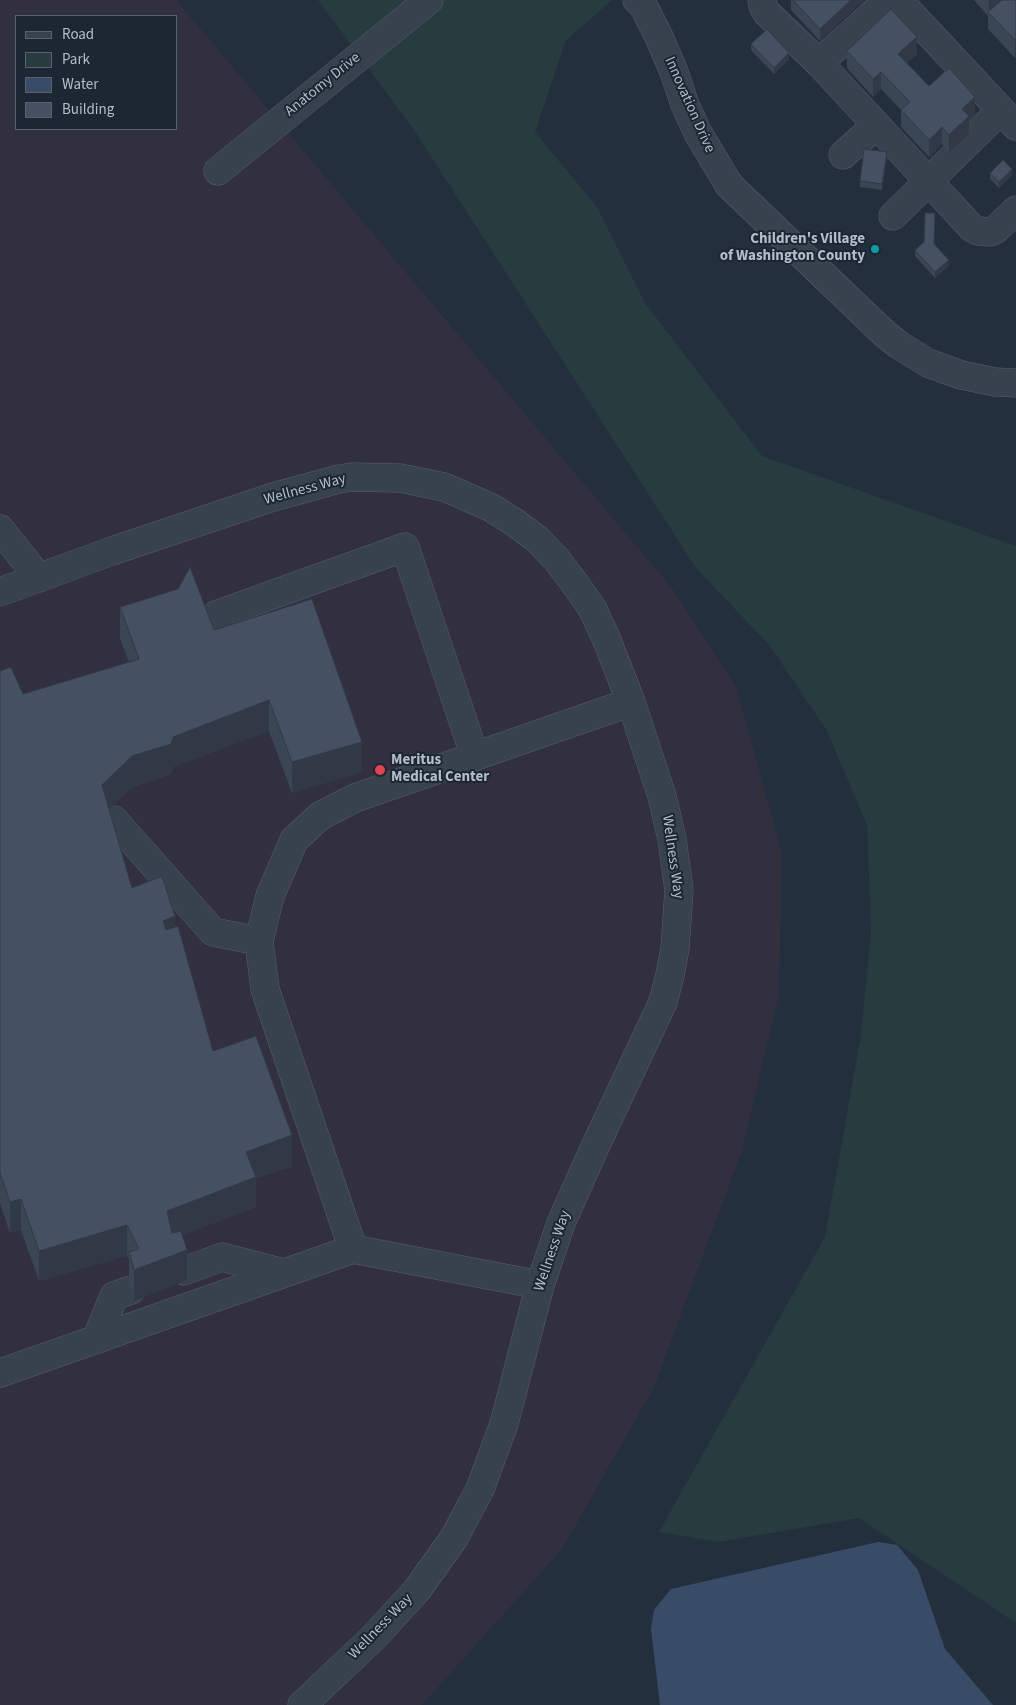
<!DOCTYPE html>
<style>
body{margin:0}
#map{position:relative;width:1016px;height:1705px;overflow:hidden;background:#242f3e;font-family:"Source Sans 3",sans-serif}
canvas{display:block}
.legend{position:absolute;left:15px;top:15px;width:162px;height:115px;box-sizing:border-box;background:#1d2633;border:1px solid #59626f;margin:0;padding:6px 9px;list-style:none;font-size:15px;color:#b4bcc9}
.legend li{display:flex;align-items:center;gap:10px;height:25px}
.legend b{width:25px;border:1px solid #59626f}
</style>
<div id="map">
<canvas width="1016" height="1705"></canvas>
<ul class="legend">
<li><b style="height:6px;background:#38414e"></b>Road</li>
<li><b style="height:14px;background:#263c3f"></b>Park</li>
<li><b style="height:14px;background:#394c67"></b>Water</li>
<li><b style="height:14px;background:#455162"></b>Building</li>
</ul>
</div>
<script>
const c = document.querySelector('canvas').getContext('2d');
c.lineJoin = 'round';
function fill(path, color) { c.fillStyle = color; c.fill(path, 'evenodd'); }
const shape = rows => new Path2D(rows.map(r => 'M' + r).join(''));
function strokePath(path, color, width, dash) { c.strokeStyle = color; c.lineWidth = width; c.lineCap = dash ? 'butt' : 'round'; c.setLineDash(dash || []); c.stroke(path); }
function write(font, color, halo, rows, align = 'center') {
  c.font = font + ' "Source Sans 3",sans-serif'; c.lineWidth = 4; c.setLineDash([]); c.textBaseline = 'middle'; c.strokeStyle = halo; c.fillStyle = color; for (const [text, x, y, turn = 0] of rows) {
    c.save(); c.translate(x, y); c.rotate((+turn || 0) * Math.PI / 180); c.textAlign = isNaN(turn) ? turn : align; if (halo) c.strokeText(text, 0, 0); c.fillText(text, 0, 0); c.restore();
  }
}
fill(shape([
 [0,0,176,0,671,587,736,687,782,853,779,994,742,1150,654,1387,562,1549,422,1705,0,1705],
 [16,16,176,16,176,129,16,129]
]), '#32303f');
fill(shape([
 [318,0,612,0,566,40,535,132,597,207,645,303,762,456,1016,546,1016,1623,859,1518,718,1542,659,1532,825,1237,861,1035,871,931,867,825,827,731,770,646,696,568,414,130]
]), '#263c3f');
fill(shape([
 [878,1542,897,1545,918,1570,945,1649,993,1705,660,1705,651,1629,654,1610,671,1589]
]), '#394c67');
const minor = shape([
 [637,0,644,7,660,39,674,72,685,105,698,133,729,185,885,334,899,345,928,363,961,375,995,382,1016,383],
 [762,0,763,6,767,13,819,63,972,228,978,231,990,232,995,230,1016,210],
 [898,0,1016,126],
 [819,63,888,0],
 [843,155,876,125],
 [218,171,429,0],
 [893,216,1001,110],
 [0,529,39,578],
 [0,592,112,551,273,497,339,479,352,477,400,478,444,487,490,507,514,522,537,539,557,560,573,581,592,608,606,638,631,702,662,796,672,839,679,890,675,948,670,975,663,1002,594,1149,561,1223,540,1285,504,1424,480,1489,454,1538,417,1590,373,1638,302,1705],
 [216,615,405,547,475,757],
 [114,820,213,932,259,941],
 [353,1249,265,989,259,941,270,896,294,840,320,816,355,798,631,702],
 [184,1271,222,1257,284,1273],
 [96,1340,114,1296,131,1290],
 [0,1373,353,1249,540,1285]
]);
strokePath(minor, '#565f6c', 29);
strokePath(minor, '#38414e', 28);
fill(shape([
 [791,0,864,0,820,41,791,10],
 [974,0,1016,0,1016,57,1015,58,988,29,988,16],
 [751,44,789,59,774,74,751,50],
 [847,51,917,54,907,63,929,86,975,114,969,120,969,134,949,152,942,144,929,157,901,127,901,110,881,89,873,97,847,68],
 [887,158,882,190,860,187,860,181],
 [990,173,1012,175,999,188,990,179],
 [935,244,949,266,935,278,915,256,915,250],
 [120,607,214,630,362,772,292,793,269,731,173,767,171,774,132,787,109,809,132,888,175,927,213,1051,292,1166,256,1178,256,1207,182,1235,187,1280,134,1301,129,1283,129,1259,127,1256,39,1281,21,1230,10,1233,0,1203,0,671,23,694,129,662,120,638]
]), '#3b4654');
fill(shape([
 [851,0,864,0,820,41,820,29],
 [989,0,1003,0,989,13],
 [917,37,917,54,898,71,898,54],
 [1016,39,1016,57,1015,58,1015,40],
 [789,53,789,59,774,74,774,68],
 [881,72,881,89,873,97,873,79],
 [975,97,975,114,969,120,969,134,949,152,949,135,962,109],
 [942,127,942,144,929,157,929,140],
 [887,152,887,158,882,190,882,184],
 [1012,169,1012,175,999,188,999,182],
 [949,260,949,266,935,278,935,272],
 [269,700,269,731,173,767,171,774,132,787,102,816,102,785,132,756,173,737],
 [362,742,362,772,292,793,292,762],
 [175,916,175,947,163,951,163,921],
 [292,1135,292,1166,256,1178,256,1207,167,1241,167,1211,246,1152],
 [21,1199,21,1230,10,1233,10,1202],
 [127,1225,127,1256,39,1281,39,1251],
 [187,1250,187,1280,134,1301,134,1270]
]), '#303945');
const building = shape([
 [793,0,851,0,820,29,793,0],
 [1002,0,1016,0,1016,39,1015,40,988,12,1002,0],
 [891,9,917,37,898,54,929,86,949,68,975,97,962,109,969,116,949,135,942,127,929,140,901,110,910,102,881,72,873,79,847,51,891,9],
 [767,29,789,53,774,68,751,44,767,29],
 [864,149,887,152,882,184,860,181,864,149],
 [1003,160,1012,169,999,182,990,173,1003,160],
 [925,213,935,213,934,244,949,260,935,272,915,250,924,242,925,213],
 [190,567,214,630,312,599,362,742,292,762,269,700,173,737,171,744,132,756,102,785,132,888,162,876,175,916,163,921,166,930,178,926,213,1051,256,1036,292,1135,246,1152,256,1177,167,1211,172,1233,181,1231,187,1250,134,1270,129,1252,139,1249,127,1225,39,1251,21,1199,10,1202,0,1173,0,671,11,667,23,694,139,659,120,607,178,589,190,567]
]);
fill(building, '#455162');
strokePath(building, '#303945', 1);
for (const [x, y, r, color] of [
 [875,249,5,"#0f9aa8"],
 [380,770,6,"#e0444e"]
]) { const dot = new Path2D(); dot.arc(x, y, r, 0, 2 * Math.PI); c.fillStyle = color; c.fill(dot); strokePath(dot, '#1d2633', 2); }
write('15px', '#b4bcc9', '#1d2633', [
 ["Anatomy Drive",323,85,-39],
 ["Innovation Drive",689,105,66],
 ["Wellness Way",305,490,-15],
 ["Wellness Way",672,857,82],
 ["Wellness Way",553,1251,-71],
 ["Wellness Way",381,1627,-46]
]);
write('bold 15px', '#b4bcc9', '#1d2633', [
 ["Children's Village",865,240],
 ["of Washington County",865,257],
 ["Meritus",391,761,"left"],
 ["Medical Center",391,778,"left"]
], 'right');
</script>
